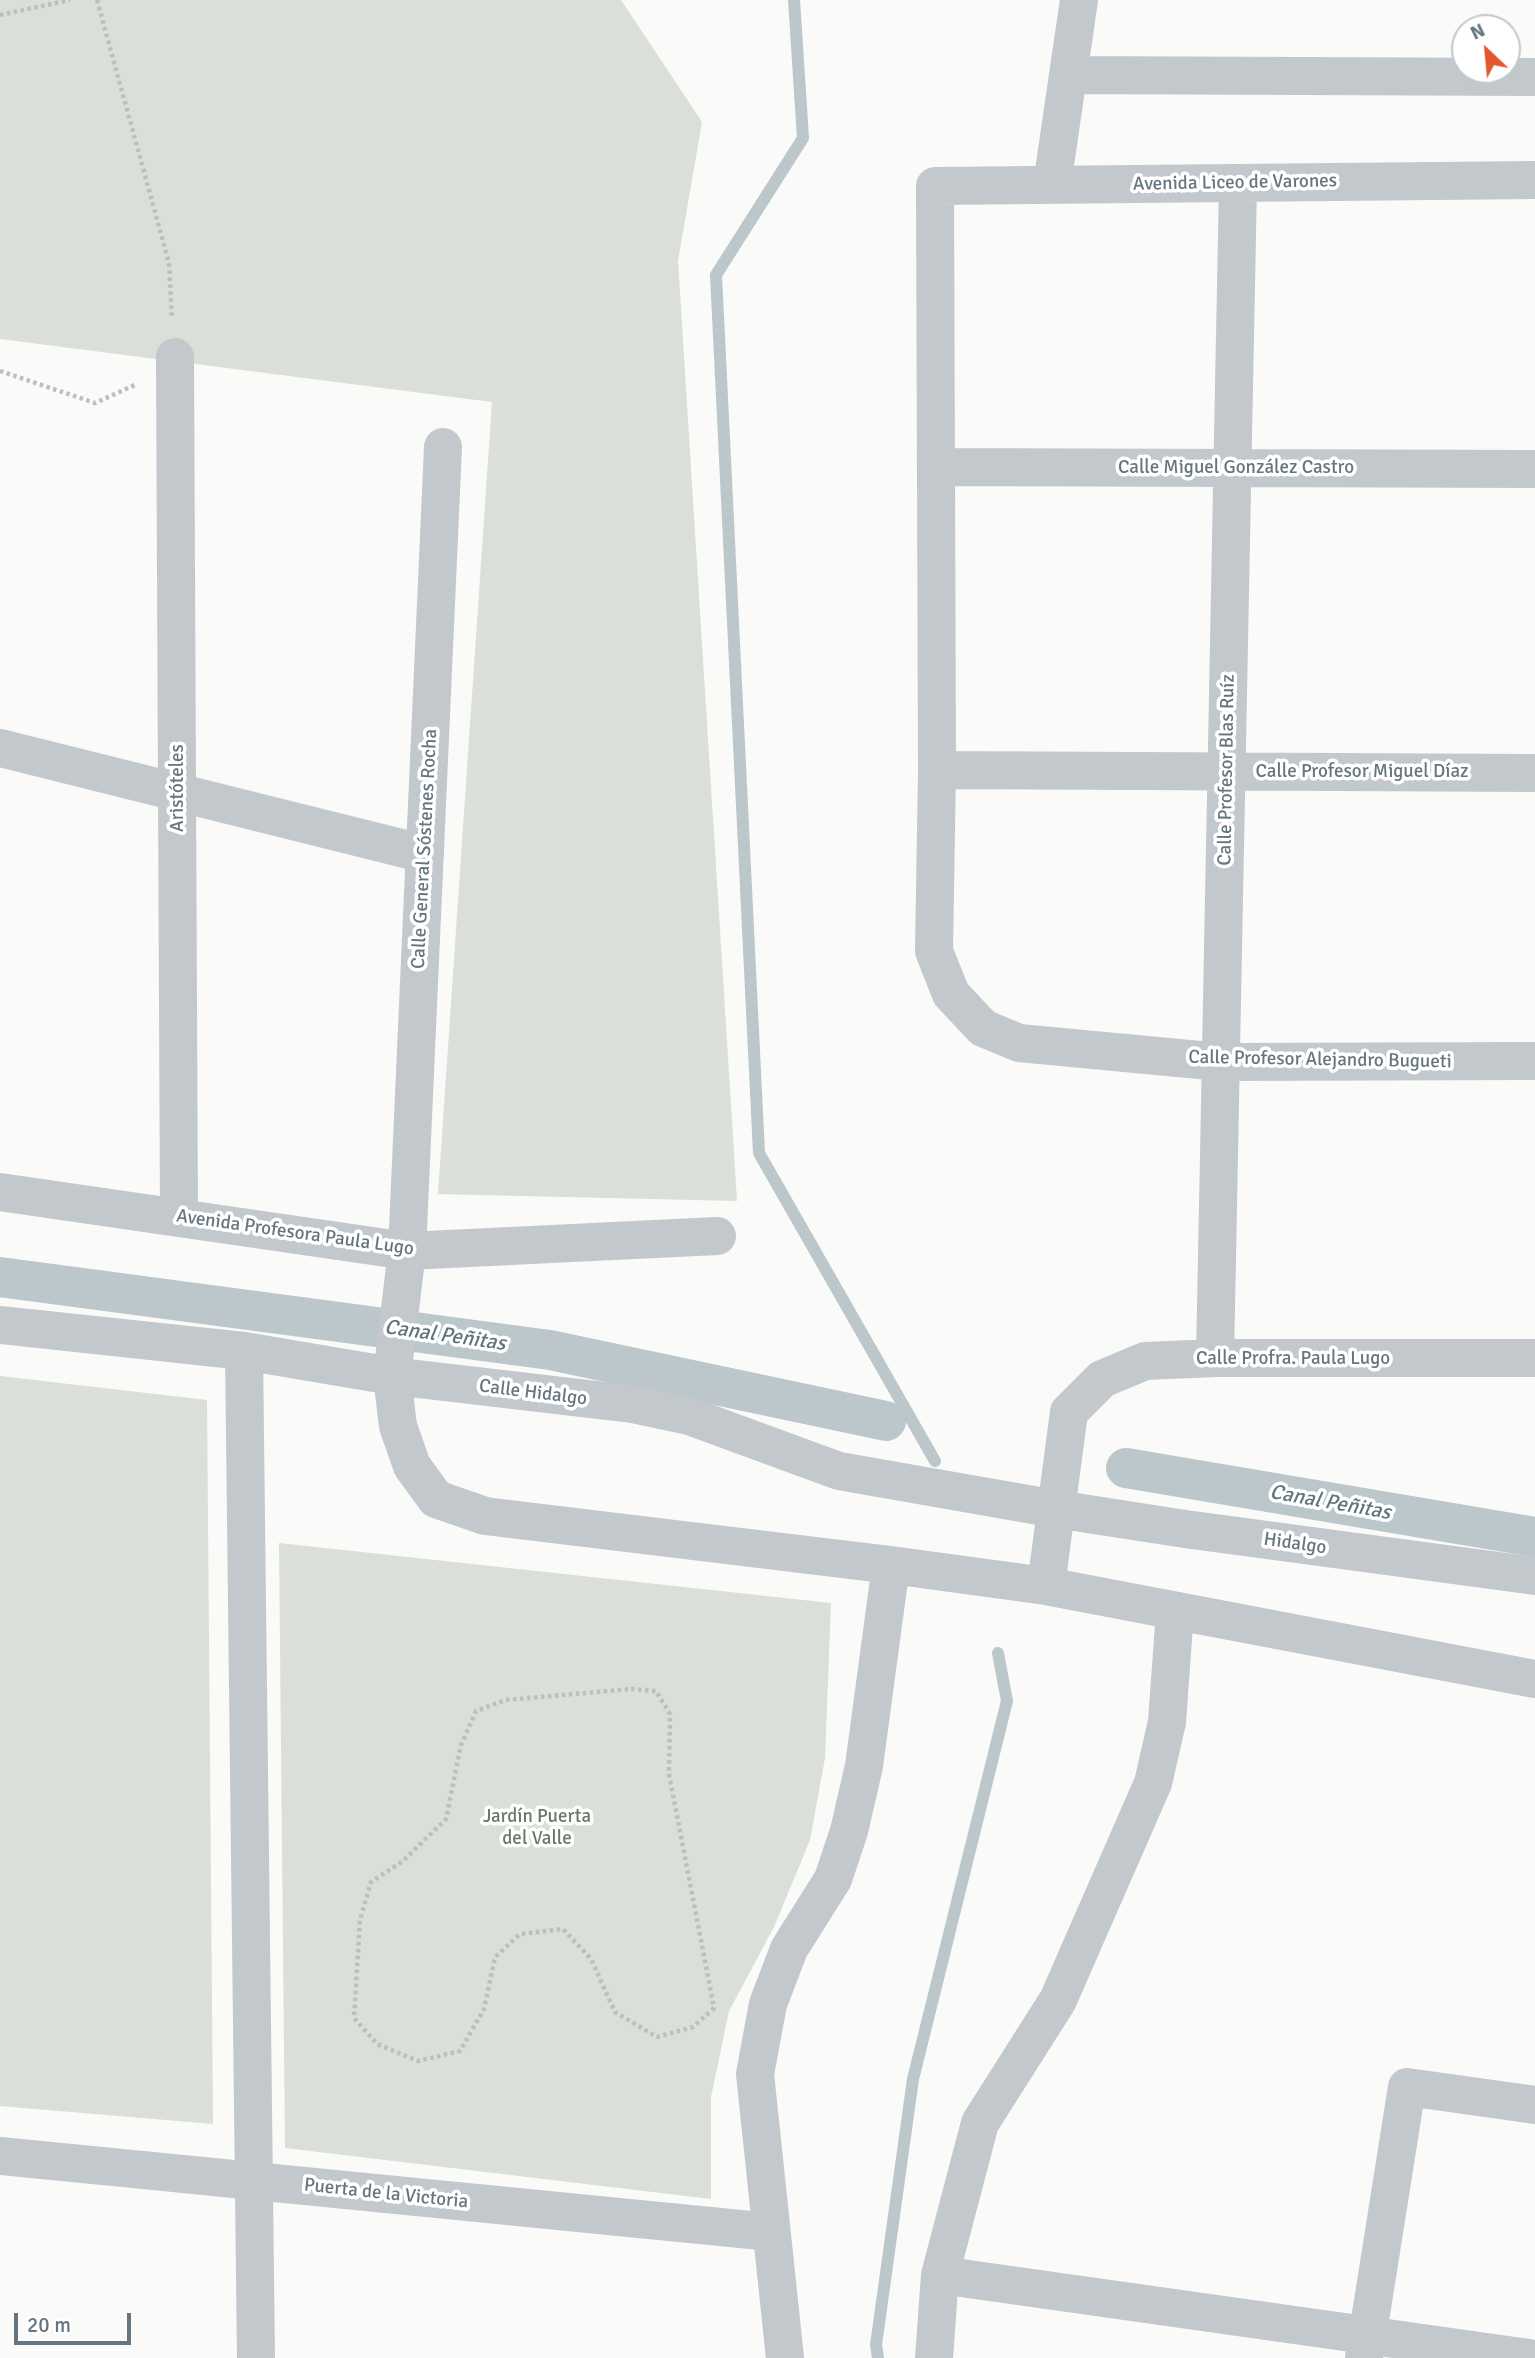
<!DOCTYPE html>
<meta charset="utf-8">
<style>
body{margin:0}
#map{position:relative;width:1535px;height:2358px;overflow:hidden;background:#fafaf8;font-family:Signika,sans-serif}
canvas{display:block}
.north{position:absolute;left:1451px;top:14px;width:70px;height:70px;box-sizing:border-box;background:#fff;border:2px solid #c1c8cd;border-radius:50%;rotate:334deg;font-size:19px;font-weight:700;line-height:28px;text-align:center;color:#657683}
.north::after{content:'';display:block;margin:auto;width:24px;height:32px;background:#e4572e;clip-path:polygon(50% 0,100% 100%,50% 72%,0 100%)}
.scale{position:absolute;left:14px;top:2313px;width:117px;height:32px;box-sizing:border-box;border:4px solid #657683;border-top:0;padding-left:9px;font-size:21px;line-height:24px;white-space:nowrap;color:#657683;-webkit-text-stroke:5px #fff;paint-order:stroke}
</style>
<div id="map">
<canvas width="1535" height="2358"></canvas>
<div class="north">N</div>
<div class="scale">20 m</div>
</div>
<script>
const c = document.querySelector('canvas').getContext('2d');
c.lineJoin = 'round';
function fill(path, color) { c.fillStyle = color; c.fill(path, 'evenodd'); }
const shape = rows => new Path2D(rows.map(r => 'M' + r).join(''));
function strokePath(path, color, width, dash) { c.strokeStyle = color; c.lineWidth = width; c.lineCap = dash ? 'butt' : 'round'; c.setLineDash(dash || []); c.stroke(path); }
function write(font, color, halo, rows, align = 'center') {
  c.font = font + ' Signika,sans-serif'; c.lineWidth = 7; c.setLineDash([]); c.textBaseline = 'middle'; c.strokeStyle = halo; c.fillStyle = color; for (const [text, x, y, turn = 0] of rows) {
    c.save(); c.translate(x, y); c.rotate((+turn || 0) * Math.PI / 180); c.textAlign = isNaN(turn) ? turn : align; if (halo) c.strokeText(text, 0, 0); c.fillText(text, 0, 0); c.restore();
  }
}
fill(shape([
 [0,0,621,0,702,122,678,261,737,1201,438,1194,492,402,0,339],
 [0,1376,207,1400,213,2124,0,2106],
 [279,1543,831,1603,825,1758,810,1840,774,1927,729,2011,711,2097,711,2199,285,2148]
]), '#dadfd7');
strokePath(shape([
 [794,0,803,138,716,275,759,1153,935,1461],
 [878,2358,876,2345,913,2079,1007,1701,998,1653]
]), '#bbc7cb', 12);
strokePath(shape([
 [0,1277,550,1350,886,1421],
 [1126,1468,1535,1537]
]), '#bbc7cb', 40);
strokePath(shape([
 [97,0,169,263,172,318],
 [0,15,70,0],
 [0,371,95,403,137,384],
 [631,1689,656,1691,670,1714,669,1774,714,2008,693,2027,657,2037,615,2012,591,1959,563,1929,520,1934,495,1957,484,2009,460,2051,418,2061,377,2044,354,2018,360,1920,371,1882,403,1861,446,1819,461,1745,476,1711,505,1700,631,1689]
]), '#bbbfc2', 4.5, [3.5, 3.5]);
strokePath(shape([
 [1068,75,1535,77],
 [1535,180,935,186,937,770,934,951,951,994,983,1028,1019,1043,1221,1062,1535,1061],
 [1052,185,1079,0],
 [175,357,179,1218],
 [443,447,407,1251,392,1376,398,1426,412,1466,436,1499,485,1516,891,1565,1046,1586,1535,1679],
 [937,467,1535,469],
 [0,748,425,854],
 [937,770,1535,773],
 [0,1192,407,1251,717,1236],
 [0,1325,244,1351,392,1376,632,1404,689,1416,839,1471,1056,1509,1185,1529,1535,1576],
 [244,1351,256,2358],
 [1215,1358,1238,183],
 [1046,1586,1069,1412,1102,1379,1145,1361,1215,1358,1535,1358],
 [0,2156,771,2232],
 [940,2275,1529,2358],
 [785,2358,755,2074,768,2004,789,1949,833,1879,849,1831,864,1766,891,1565],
 [934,2358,940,2275,980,2123,1058,2000,1153,1783,1167,1722,1175,1611],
 [1364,2358,1407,2087,1535,2105]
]), '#c3c8cc', 38);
write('19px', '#657683', '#fff', [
 ["Avenida Liceo de Varones",1235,183,-1],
 ["Calle Miguel González Castro",1236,468],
 ["Calle Profesor Blas Ruíz",1227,770,-89],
 ["Calle Profesor Miguel Díaz",1362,772],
 ["Aristóteles",178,788,-90],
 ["Calle General Sóstenes Rocha",425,849,-87],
 ["Calle Profesor Alejandro Bugueti",1320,1060,1],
 ["Avenida Profesora Paula Lugo",295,1233,8],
 ["Calle Profra. Paula Lugo",1293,1359],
 ["Calle Hidalgo",533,1393,7],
 ["Hidalgo",1295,1544,8],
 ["Puerta de la Victoria",386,2194,6]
]);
write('19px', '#687a64', '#fff', [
 ["Jardín Puerta",537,1817],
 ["del Valle",537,1839]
]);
write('italic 21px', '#60757c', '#fff', [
 ["Canal Peñitas",445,1336,8],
 ["Canal Peñitas",1330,1503,10]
]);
</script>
